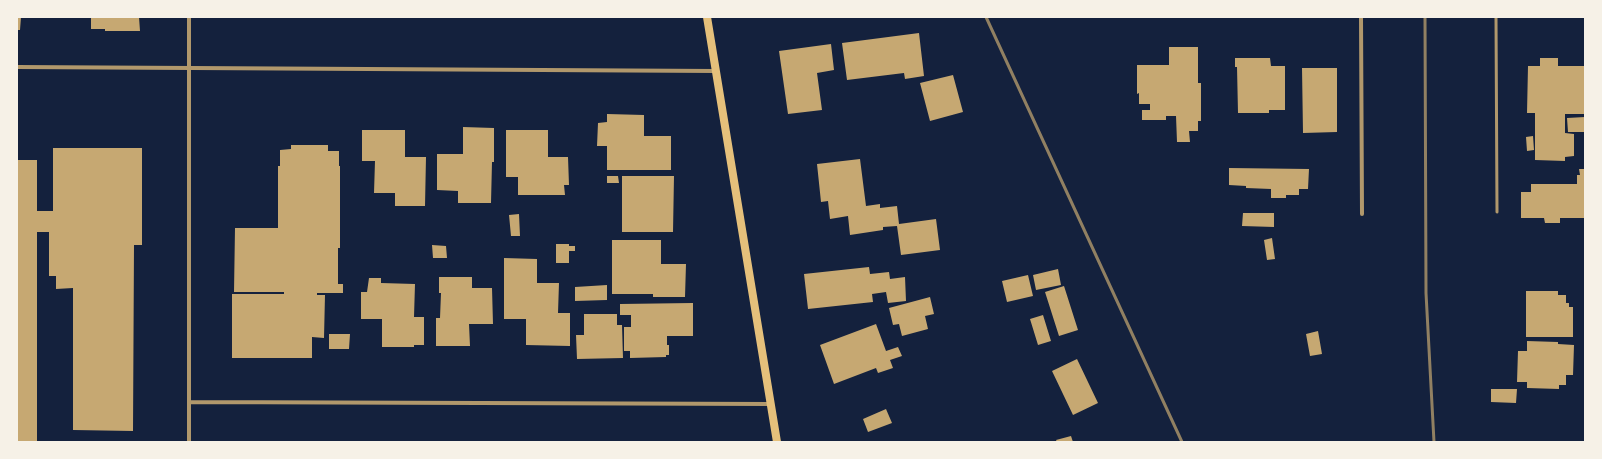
<!DOCTYPE html>
<style>
body{margin:0}
#map{position:relative;width:1602px;height:459px;overflow:hidden;background:#14213d;font-family:Figtree,sans-serif}
canvas{display:block}
.frame{position:absolute;inset:0;border:18px solid #f6f1e7;pointer-events:none}
</style>
<div id="map">
<canvas width="1602" height="459"></canvas>
<div class="frame"></div>
</div>
<script>
const c = document.querySelector('canvas').getContext('2d');
c.lineJoin = 'round';
function fill(path, color) { c.fillStyle = color; c.fill(path, 'evenodd'); }
const shape = rows => new Path2D(rows.map(r => 'M' + r).join(''));
function strokePath(path, color, width, dash) { c.strokeStyle = color; c.lineWidth = width; c.lineCap = dash ? 'butt' : 'round'; c.setLineDash(dash || []); c.stroke(path); }
fill(shape([
 [17,17,21,17,20,30,17,30],
 [91,17,139,17,140,31,105,31,105,29,91,29],
 [263,17,274,17,274,18,263,18],
 [919,33,924,76,905,79,904,73,847,80,842,43],
 [831,44,834,70,817,73,822,110,788,114,779,51],
 [1169,47,1198,47,1198,83,1201,83,1201,121,1198,121,1198,131,1189,131,1190,142,1177,142,1176,116,1166,116,1166,120,1142,120,1142,110,1150,110,1150,104,1139,104,1139,93,1137,94,1137,65,1169,65],
 [1235,58,1270,58,1271,66,1285,66,1285,110,1269,110,1269,113,1238,113,1237,67,1235,67],
 [1540,58,1558,58,1558,66,1585,66,1585,114,1565,114,1565,133,1574,134,1574,156,1565,157,1565,161,1535,160,1535,113,1527,113,1528,66,1540,66],
 [1302,68,1337,68,1337,132,1303,133],
 [953,75,963,112,930,121,920,83],
 [607,114,644,115,644,136,671,136,671,170,607,170,607,146,597,146,598,123,607,122],
 [1585,117,1585,132,1568,132,1567,118],
 [463,127,494,128,494,162,492,162,491,203,458,203,458,191,437,190,437,154,463,154],
 [362,130,405,130,405,157,426,157,425,206,395,206,395,193,374,193,375,161,362,161],
 [506,130,548,130,548,157,568,157,569,185,564,185,565,195,518,195,518,177,506,177],
 [1533,136,1534,150,1527,151,1526,137],
 [291,145,328,145,328,151,339,151,339,166,340,166,340,248,338,248,338,284,343,284,343,293,317,293,317,295,325,295,324,338,312,337,312,358,232,358,232,294,284,294,284,292,234,292,235,228,278,228,278,166,280,166,280,150,291,149],
 [53,148,142,148,142,245,134,245,133,431,73,430,73,288,56,289,56,276,49,276,49,232,37,232,37,442,17,442,17,160,37,160,37,211,53,211],
 [860,159,866,206,880,204,880,208,897,206,899,224,936,219,940,250,901,255,897,226,883,227,883,230,850,235,848,216,830,219,828,201,821,202,817,164],
 [1229,168,1309,169,1308,189,1299,189,1299,195,1286,195,1286,198,1271,198,1271,189,1246,188,1246,186,1229,185],
 [1579,169,1585,169,1585,218,1560,218,1560,223,1545,223,1544,218,1521,218,1521,192,1531,192,1531,184,1577,184,1577,175,1580,175],
 [607,176,618,176,619,183,607,183],
 [622,176,674,176,673,232,622,232],
 [1243,213,1274,213,1274,227,1242,226],
 [519,214,520,236,511,236,509,215],
 [1272,238,1275,259,1267,260,1264,240],
 [612,240,661,240,661,264,686,264,685,297,653,297,653,294,612,294],
 [556,244,569,244,569,246,575,246,575,251,569,251,569,263,556,263],
 [432,245,446,246,447,258,433,258],
 [504,258,537,259,537,283,559,283,558,313,570,313,570,346,526,345,526,319,504,319],
 [869,267,870,274,889,272,890,279,905,277,906,301,888,303,886,292,872,294,873,302,808,309,804,274],
 [1058,269,1061,285,1036,290,1033,275],
 [1028,275,1033,296,1007,302,1002,281],
 [439,277,472,277,472,288,492,288,493,324,469,324,470,346,436,346,436,318,440,318,441,293,439,293],
 [369,278,381,278,381,283,415,284,414,317,424,317,424,345,414,345,414,347,382,347,382,319,361,319,361,292,367,292],
 [607,285,607,300,575,301,575,287],
 [1064,286,1078,330,1059,336,1045,292],
 [1526,291,1558,291,1558,295,1566,295,1566,303,1569,303,1569,307,1573,307,1573,337,1526,337],
 [930,297,934,314,925,316,928,329,902,336,899,324,893,325,889,308],
 [693,303,693,336,667,336,667,345,669,345,669,355,666,355,666,357,630,358,630,351,624,351,624,327,631,327,631,315,620,315,620,304],
 [584,314,617,314,617,325,622,325,623,358,577,359,576,335,584,335],
 [1043,315,1051,341,1038,345,1030,319],
 [876,324,886,351,898,347,902,356,890,360,893,368,878,373,876,368,834,384,820,345],
 [1318,331,1322,354,1310,356,1306,334],
 [329,334,350,334,349,349,329,349],
 [1527,341,1558,342,1558,344,1574,345,1573,375,1566,375,1566,385,1559,385,1559,389,1527,388,1527,382,1517,382,1518,351,1527,351],
 [1077,359,1098,403,1073,415,1052,371],
 [1491,389,1517,389,1516,403,1491,402],
 [886,409,892,423,868,432,863,419],
 [1071,436,1073,442,1057,442,1056,440]
]), '#c6a872');
strokePath(shape([
 [1496,17,1497,212]
]), '#b1986c', 3);
strokePath(shape([
 [189,17,189,442],
 [1361,17,1362,214],
 [17,67,716,71],
 [189,402,770,404]
]), '#b1986c', 4);
strokePath(shape([
 [707,17,777,442]
]), '#e5c07b', 8);
strokePath(shape([
 [986,17,1182,442],
 [1425,17,1426,293,1434,442]
]), '#918062', 3);
</script>
